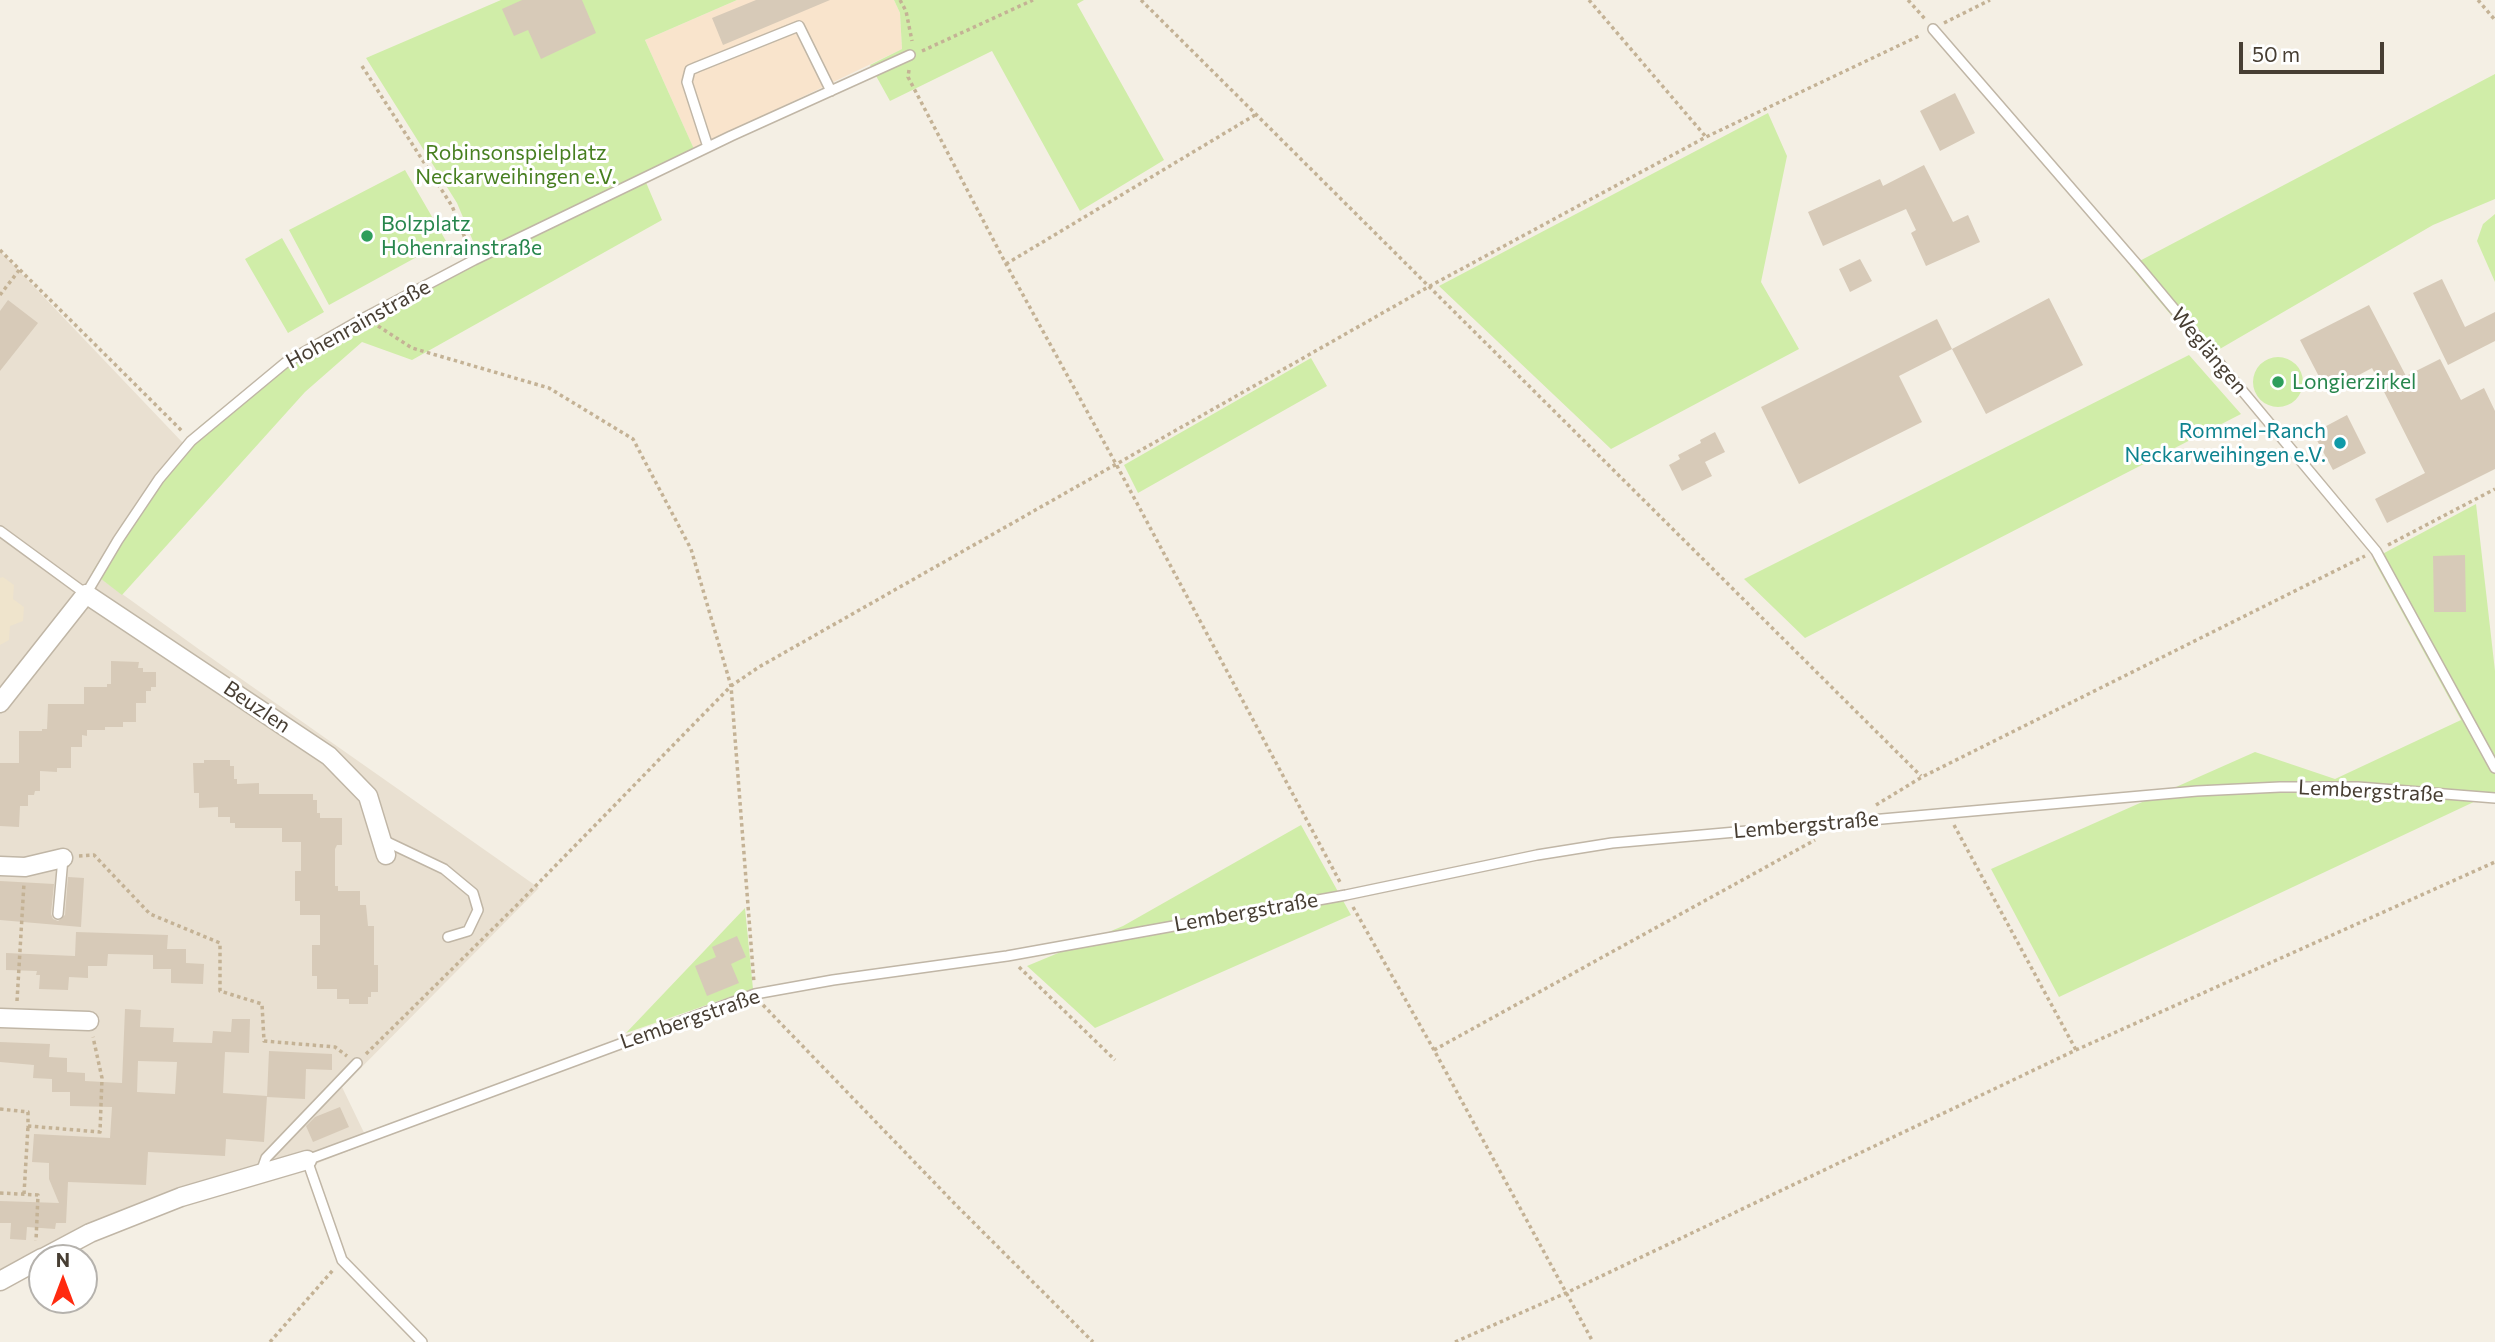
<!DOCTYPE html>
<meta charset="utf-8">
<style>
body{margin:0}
#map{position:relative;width:2495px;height:1342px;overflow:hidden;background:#f4efe4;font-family:Commissioner,sans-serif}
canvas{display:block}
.north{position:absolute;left:28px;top:1244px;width:70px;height:70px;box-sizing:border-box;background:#fff;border:2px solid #b5b2ad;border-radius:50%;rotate:0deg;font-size:19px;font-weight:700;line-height:28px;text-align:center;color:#473e33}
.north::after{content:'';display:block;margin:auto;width:24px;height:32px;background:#ff2b10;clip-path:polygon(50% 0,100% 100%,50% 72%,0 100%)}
.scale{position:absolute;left:2239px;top:42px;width:145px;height:32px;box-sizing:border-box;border:4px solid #473e33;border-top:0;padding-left:9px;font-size:21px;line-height:24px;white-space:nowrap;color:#473e33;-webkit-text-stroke:5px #fff;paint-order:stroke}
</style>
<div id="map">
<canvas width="2495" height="1342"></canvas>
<div class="north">N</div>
<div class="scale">50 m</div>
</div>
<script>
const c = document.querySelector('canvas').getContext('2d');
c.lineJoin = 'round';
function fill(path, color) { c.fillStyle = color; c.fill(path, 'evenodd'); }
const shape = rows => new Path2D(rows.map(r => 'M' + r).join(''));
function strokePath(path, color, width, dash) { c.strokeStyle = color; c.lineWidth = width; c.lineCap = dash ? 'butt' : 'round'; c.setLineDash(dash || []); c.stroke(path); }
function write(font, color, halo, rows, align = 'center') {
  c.font = font + ' Commissioner,sans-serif'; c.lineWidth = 6; c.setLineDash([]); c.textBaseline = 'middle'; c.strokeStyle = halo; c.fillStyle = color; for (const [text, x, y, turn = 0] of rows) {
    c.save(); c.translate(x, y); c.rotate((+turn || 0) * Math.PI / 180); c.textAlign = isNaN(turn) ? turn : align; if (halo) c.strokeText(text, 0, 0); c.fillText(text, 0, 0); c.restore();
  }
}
fill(shape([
 [0,251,184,444,157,473,93,573,200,650,539,888,342,1087,369,1143,313,1165,183,1202,92,1239,0,1288]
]), '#e9e0d1');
fill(shape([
 [737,0,894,0,900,13,902,49,694,149,645,40]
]), '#f9e4cc');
fill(shape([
 [3,577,14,585,13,599,24,607,23,621,10,626,9,640,0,645,0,578]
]), '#efe4cc');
fill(shape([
 [501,0,737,0,645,40,694,149,642,173,662,220,412,360,362,342,305,392,122,595,92,572,157,473,200,426,283,359,362,313,478,253,457,203,366,58],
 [894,0,1084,0,1077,4,1164,160,1080,211,992,51,890,101,870,65,902,49,900,13],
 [2495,74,2495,199,2433,225,2206,357,2130,266],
 [1768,113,1787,156,1761,282,1799,349,1611,449,1439,286],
 [405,170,446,241,329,305,289,230],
 [2495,214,2495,282,2477,241,2483,224],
 [282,238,324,312,288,333,245,259],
 [2189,355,2241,414,1805,638,1744,579],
 '2253 382a25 25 0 1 1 50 0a25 25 0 1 1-50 0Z',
 [1311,358,1327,386,1138,493,1124,465],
 [2476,504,2495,671,2495,792,2059,997,1991,869,2255,752,2335,779,2461,720,2373,559],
 [1301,825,1351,915,1095,1028,1027,966,1123,926],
 [745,908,753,989,626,1033]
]), '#d0eda8');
fill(shape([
 [522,0,582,0,596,33,541,59,528,30,514,36,502,9],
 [756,0,830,0,723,45,712,18],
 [1955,93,1975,133,1940,151,1920,111],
 [1924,165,1953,222,1968,215,1980,242,1926,266,1911,233,1916,230,1906,209,1823,246,1808,212,1880,179,1883,186],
 [1860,259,1872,281,1850,292,1839,269],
 [2442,279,2465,327,2495,312,2495,341,2448,365,2413,293],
 [2049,298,2083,365,1986,414,1952,349],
 [8,300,38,323,0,371,0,311],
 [2369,305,2406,376,2440,359,2461,400,2484,388,2495,411,2495,469,2387,523,2375,499,2425,473,2372,368,2327,392,2300,340],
 [1937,319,1952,349,1899,376,1922,422,1799,484,1761,407],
 [2347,415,2366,453,2333,470,2313,433],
 [1715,432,1725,452,1705,462,1712,476,1682,491,1669,465,1680,459,1678,455,1701,443,1700,440],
 [2465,555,2466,612,2434,612,2433,556],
 [111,661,139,662,138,668,143,668,143,672,156,672,156,687,151,687,151,691,146,691,146,703,136,703,136,722,123,722,123,727,105,727,105,730,87,730,87,736,82,735,82,747,71,747,71,768,57,768,57,772,40,771,40,791,35,791,34,795,28,795,28,806,20,806,19,827,0,826,0,763,19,763,19,731,42,731,42,729,47,729,48,704,84,704,84,687,107,687,107,684,111,684],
 [204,760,230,760,230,766,234,766,234,779,237,779,237,784,259,783,259,794,313,794,313,800,317,800,317,813,320,813,320,818,342,818,342,845,337,845,335,849,335,886,338,886,338,891,360,891,360,905,366,905,368,926,374,926,374,965,378,965,378,992,371,992,371,997,368,997,368,1004,349,1004,349,999,337,999,337,989,317,989,317,976,312,976,312,945,320,945,320,915,300,915,300,901,295,901,295,871,301,871,301,842,282,842,282,828,235,828,235,823,230,823,230,817,218,817,218,807,199,808,199,793,194,793,193,763,204,763],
 [68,877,84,878,81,927,0,920,0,881,54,884,51,914,53,919,58,921,65,915],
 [76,932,168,935,167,949,186,949,186,963,204,964,203,984,171,983,171,969,153,969,153,955,108,954,107,966,88,966,88,978,69,977,68,990,39,989,40,975,36,975,37,971,6,970,6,953,75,956],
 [737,936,746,957,731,964,739,983,707,996,695,966,716,957,712,947],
 [125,1009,141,1010,140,1027,174,1028,173,1042,212,1043,213,1031,231,1032,232,1019,250,1019,249,1053,225,1052,223,1093,267,1096,264,1142,226,1139,225,1156,148,1152,146,1185,68,1182,66,1223,56,1223,55,1229,27,1227,26,1240,10,1239,11,1223,0,1223,0,1201,59,1203,49,1179,49,1163,32,1162,34,1134,110,1138,112,1107,70,1106,70,1092,52,1092,52,1079,33,1078,34,1065,0,1062,0,1042,50,1044,49,1057,67,1058,67,1072,85,1073,85,1081,122,1083],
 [138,1061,177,1062,175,1094,137,1092],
 [269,1051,332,1054,332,1070,306,1069,305,1099,267,1097],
 [340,1107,349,1127,313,1142,306,1126,315,1117]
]), '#d7cab8');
const lane = shape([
 [1933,29,2140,268,2376,551,2495,768],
 [708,147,687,82,690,70,697,67,799,26,831,91],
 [0,531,86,594,118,540,159,479,191,441,285,363,364,318,474,260,731,136,910,55],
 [383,840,444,869,473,893,478,910,468,931,448,937],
 [58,914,63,858],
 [261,1172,266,1158,357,1063],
 [422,1342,342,1260,307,1160,755,994,833,980,1007,956,1346,895,1537,855,1612,843,2197,791,2280,787,2358,787,2495,798]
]);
const street = shape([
 [0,703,86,594,329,756,368,796,386,855],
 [0,866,25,867,63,858],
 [0,1018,89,1021],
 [43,1258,90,1233,181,1197,307,1160],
 [0,1281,42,1258]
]);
strokePath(lane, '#c0b6a6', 12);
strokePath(street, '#c0b6a6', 21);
strokePath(shape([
 [900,0,906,11,912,41],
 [1141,0,1921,776],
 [1589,0,1706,137],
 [1908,0,1925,19],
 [2478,0,2495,20],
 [1944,23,1990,0],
 [922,51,1033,0],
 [362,66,452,206,469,248],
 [909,70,908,77,1006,264,1116,464,1341,884],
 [0,250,182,431],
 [1006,264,1255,115],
 [0,295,20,269],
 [378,326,412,348,549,388,633,439,691,549,731,686,754,983],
 [2388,545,2495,489],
 [1876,805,1922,777,2365,556],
 [1954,825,2076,1050],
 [79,856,94,855,150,914,220,943,220,991,262,1004,264,1041,335,1047,347,1056],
 [1353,907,1434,1050,1593,1342],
 [1019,967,1115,1060],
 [17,1001,24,883],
 [763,1005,955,1204,1093,1342],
 [1434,1050,1815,840],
 [366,1054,519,903,731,686,759,667,1430,286,1706,137,1921,35],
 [0,1109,28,1112,28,1126,100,1132,102,1078,93,1037],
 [0,1193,38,1195,36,1241],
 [24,1194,28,1126],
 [270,1342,333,1270],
 [1455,1342,1566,1293,2076,1050,2495,862]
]), '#c4b295', 3.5, [3.5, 3.5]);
strokePath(lane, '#fff', 9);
strokePath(street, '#fff', 18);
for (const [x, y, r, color] of [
 [367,236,7,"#2e9e5b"],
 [2278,382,7,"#2e9e5b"],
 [2340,443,7,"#0f9aa8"]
]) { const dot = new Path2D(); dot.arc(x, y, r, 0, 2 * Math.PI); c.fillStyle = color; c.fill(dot); strokePath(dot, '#fff', 2.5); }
write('21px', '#477f20', '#fff', [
 ["Robinsonspielplatz",516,153],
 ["Neckarweihingen e.V.",516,177]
]);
write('21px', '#27864d', '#fff', [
 ["Bolzplatz",381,224],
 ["Hohenrainstraße",381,248],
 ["Longierzirkel",2292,382]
], 'left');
write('21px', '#473e33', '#fff', [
 ["Hohenrainstraße",358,324,-29],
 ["Weglängen",2209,351,50],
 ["Beuzlen",257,707,34],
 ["Lembergstraße",2371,791,3],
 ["Lembergstraße",1806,825,-5],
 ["Lembergstraße",1246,912,-10],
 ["Lembergstraße",690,1019,-19]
]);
write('21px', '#0d838f', '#fff', [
 ["Rommel-Ranch",2326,431],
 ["Neckarweihingen e.V.",2326,455]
], 'right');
</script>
